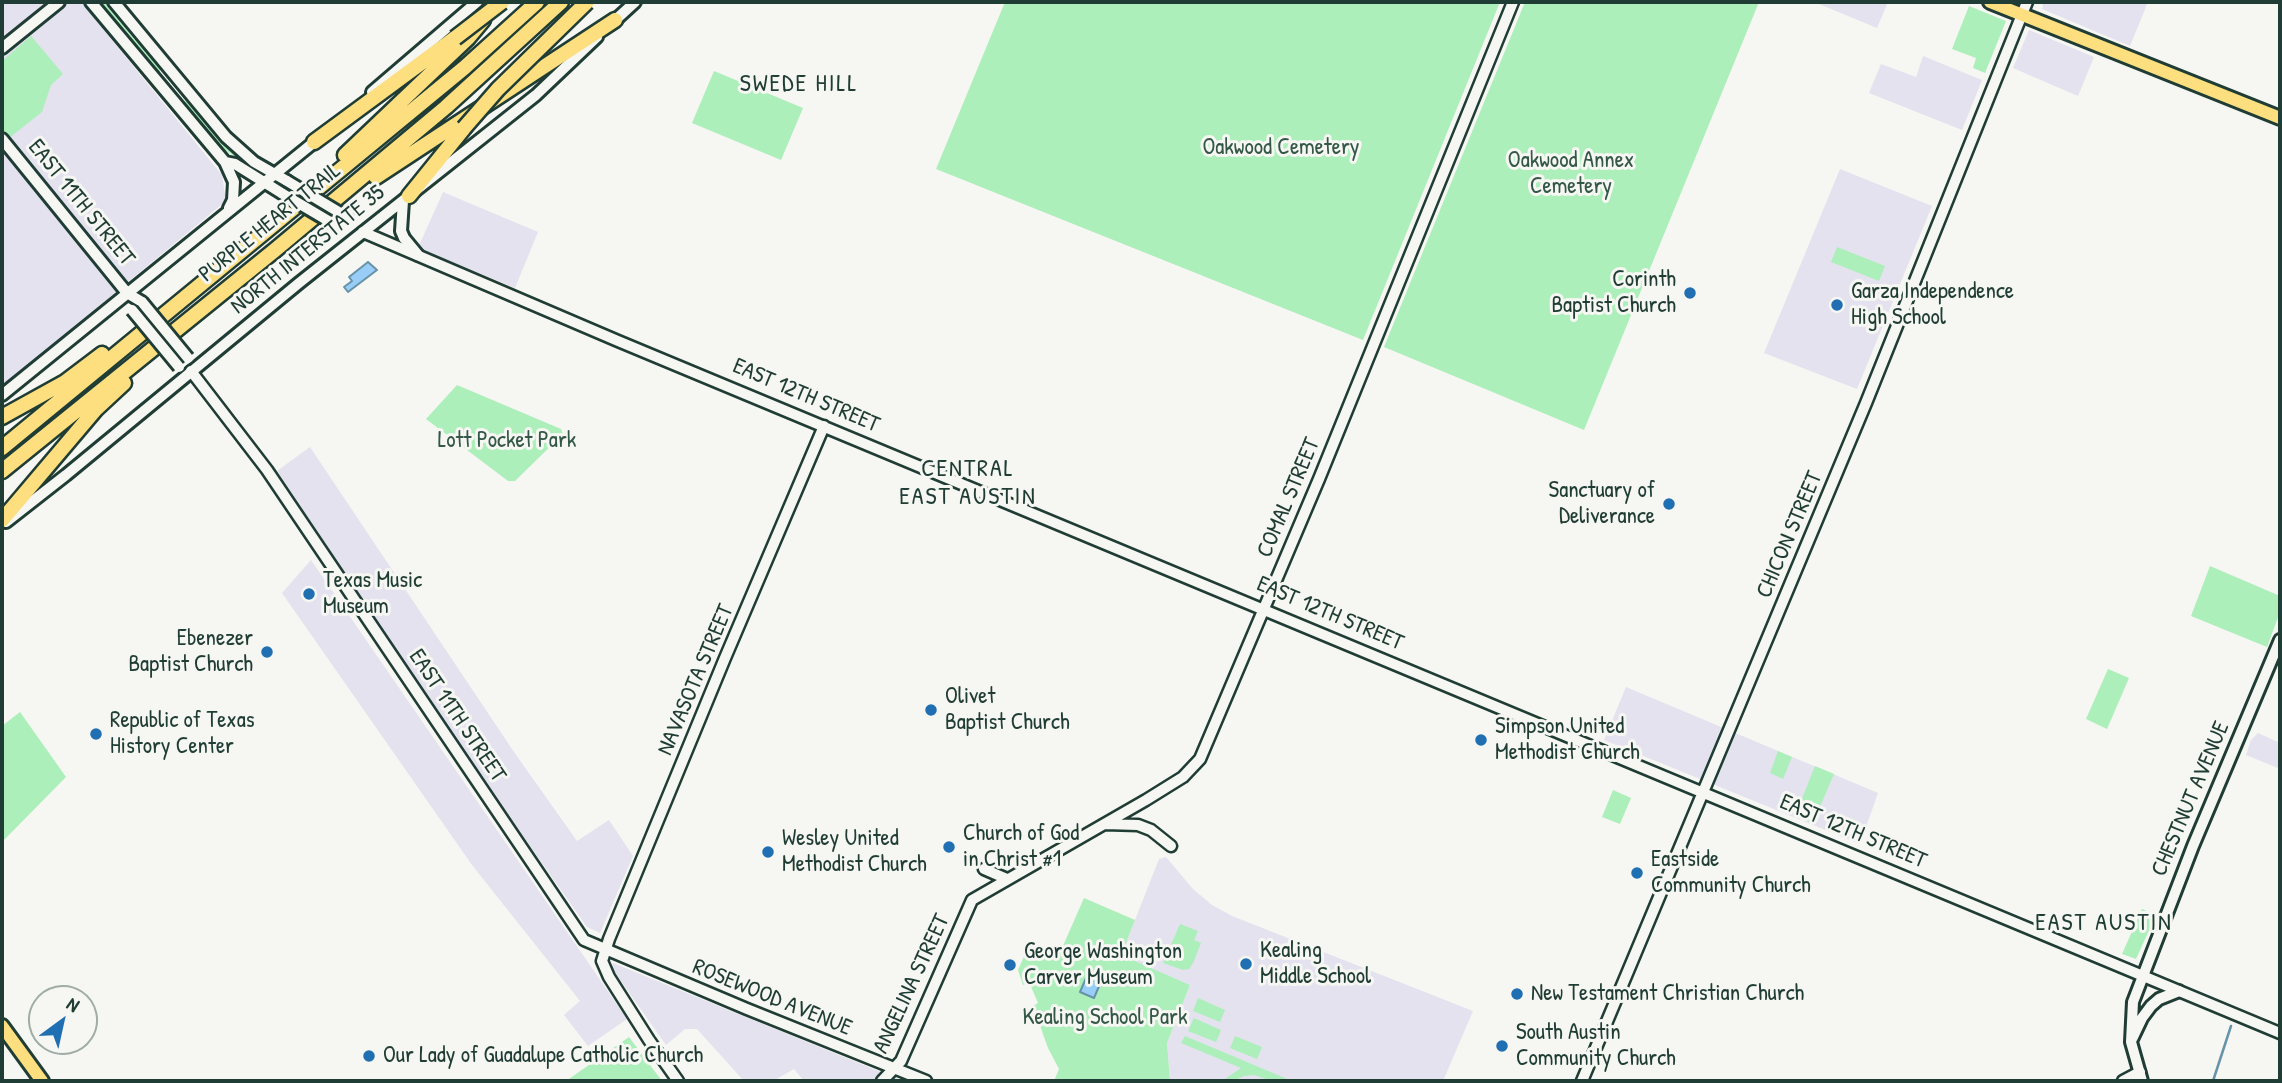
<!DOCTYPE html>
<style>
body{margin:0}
#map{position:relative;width:2282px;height:1083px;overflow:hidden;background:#f6f6f2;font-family:"Patrick Hand",sans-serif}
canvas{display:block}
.frame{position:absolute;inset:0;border:4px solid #1f3d34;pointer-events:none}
.north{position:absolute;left:28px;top:985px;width:70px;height:70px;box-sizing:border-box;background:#f6f6f2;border:2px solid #a0aca6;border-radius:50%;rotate:33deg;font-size:19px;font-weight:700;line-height:28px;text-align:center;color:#1f3d34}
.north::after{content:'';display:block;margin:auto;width:24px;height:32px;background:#1f6fb2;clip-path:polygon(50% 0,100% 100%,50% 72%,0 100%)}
</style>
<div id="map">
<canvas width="2282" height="1083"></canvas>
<div class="frame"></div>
<div class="north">N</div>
</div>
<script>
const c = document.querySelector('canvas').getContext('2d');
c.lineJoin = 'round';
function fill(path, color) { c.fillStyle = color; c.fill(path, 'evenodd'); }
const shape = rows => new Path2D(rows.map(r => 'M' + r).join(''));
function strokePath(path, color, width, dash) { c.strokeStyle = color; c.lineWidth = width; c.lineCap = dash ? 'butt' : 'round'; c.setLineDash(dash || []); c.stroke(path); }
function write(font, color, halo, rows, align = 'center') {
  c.font = font + ' "Patrick Hand",sans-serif'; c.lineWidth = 6; c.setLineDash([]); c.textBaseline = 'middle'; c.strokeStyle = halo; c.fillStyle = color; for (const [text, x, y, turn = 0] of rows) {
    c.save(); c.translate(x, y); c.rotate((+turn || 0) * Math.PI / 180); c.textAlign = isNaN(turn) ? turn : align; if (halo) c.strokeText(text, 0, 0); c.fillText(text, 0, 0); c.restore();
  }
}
fill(shape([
 [2,2,81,2,222,175,226,201,2,386],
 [1814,2,1888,2,1877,28],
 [2039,2,2148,2,2130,46,2042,9,2043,5],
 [2029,30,2094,57,2078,96,2013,68],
 [1923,56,1982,80,1962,130,1869,93,1881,64,1916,77],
 [1840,169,1932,206,1857,389,1764,353],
 [443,192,538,232,515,288,418,248],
 [310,447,514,752,577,841,609,820,633,856,600,933,587,927,444,724,277,471],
 [311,560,627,1019,588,1046,564,1015,580,1001,472,865,282,593],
 [1626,687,1878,793,1860,844,1604,740],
 [2258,733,2280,743,2280,769,2246,755,2251,740],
 [1166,857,1193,889,1212,905,1232,916,1473,1011,1443,1081,1170,1081,1167,1043,1190,985,1128,959,1124,948,1159,859],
 [613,963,903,1081,804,1081,794,1069,773,1081,744,1081,697,1029,685,1029,666,1045,611,967]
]), '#e4e2ee');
fill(shape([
 [97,2,104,2,134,39,153,56,161,65,160,72,156,73],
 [1005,2,1500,2,1363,340,936,169],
 [1525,2,1759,2,1584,430,1384,347],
 [1969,6,2006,21,1985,73,1973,68,1976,58,1952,49],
 [31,36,63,74,51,85,42,112,9,138,2,129,2,61],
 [714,71,803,108,781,160,692,123],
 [189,99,223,140,242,159,241,161,214,142,181,105],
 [1837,247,1885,266,1879,281,1831,262],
 [457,385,561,429,563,434,515,481,508,481,426,419],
 [2210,566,2280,596,2280,612,2267,647,2191,616],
 [2108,669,2129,678,2107,729,2086,719],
 [20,712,66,777,2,842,2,726],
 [1778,751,1792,757,1783,779,1770,773],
 [1815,766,1834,774,1813,823,1795,816],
 [1613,790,1631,798,1620,824,1602,817],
 [1084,898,1135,920,1124,948,1128,958,1190,985,1167,1043,1170,1081,1054,1081,1059,1069,1048,1048,1033,1006,1038,1003,1029,982,1023,985,1018,970,1026,952,1036,945,1059,955],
 [2142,909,2156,915,2136,959,2122,954],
 [1180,924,1198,931,1194,940,1201,943,1193,963,1189,969,1183,970,1163,963],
 [1198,998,1225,1010,1220,1022,1193,1011],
 [1194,1018,1221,1030,1216,1042,1188,1031],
 [1185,1036,1292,1081,1272,1081,1254,1075,1244,1076,1233,1081,1222,1081,1241,1068,1181,1043],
 [1235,1036,1262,1047,1257,1059,1230,1048],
 [629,1037,662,1081,566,1081]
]), '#acefba');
const water = shape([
 [368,262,377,270,348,292,344,287,352,281,349,277,368,262],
 [1089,971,1103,977,1094,998,1080,992,1089,971]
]);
fill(water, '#97cdf6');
strokePath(water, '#6793a8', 2);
strokePath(shape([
 [2213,1081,2231,1026]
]), '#6793a8', 2.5);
const tertiary = shape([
 [363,232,618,341,2280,1033],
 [191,371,267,470,584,940,747,1009,926,1081],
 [1105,824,1138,825,1151,830,1171,846],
 [984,869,1007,879],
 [678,1081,649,1040,609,977,602,961,609,939,725,658,824,426],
 [882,1081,901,1061,972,900,1146,800,1183,777,1200,759,1319,479,1513,2],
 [1582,1081,1866,403,2027,2],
 [2123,1081,2140,1072]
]);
const secondary = shape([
 [91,2,225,162,234,182,233,200,229,208],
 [114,2,226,137,254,162,287,181],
 [611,24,635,2],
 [2,48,59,2],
 [372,92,477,2],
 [2,139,127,293,142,302],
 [225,162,235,164,283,194],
 [403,201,401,231,404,238,418,255],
 [2,395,318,139],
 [6,522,66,475,299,283,536,95,597,37],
 [2132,1039,2142,1018,2151,1006,2159,999,2179,991],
 [2142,1081,2131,1042,2133,1002,2193,846,2280,640]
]);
const primary = shape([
 [1990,2,2280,118],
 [2,1026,42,1081]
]);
const motorway = shape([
 [314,142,455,38],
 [345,155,468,38,483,20],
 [376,177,615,20],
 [409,196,464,128],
 [2,417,65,382,102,354],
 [2,448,464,68,537,2],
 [2,471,275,250,446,107,561,2],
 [2,520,96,409,124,383]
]);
strokePath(tertiary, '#1f3d34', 15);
strokePath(secondary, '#1f3d34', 16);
strokePath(primary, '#1f3d34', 18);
strokePath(motorway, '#1f3d34', 19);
strokePath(tertiary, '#f6f6f2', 10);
strokePath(secondary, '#f6f6f2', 10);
strokePath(primary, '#fddf80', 12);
strokePath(motorway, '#fddf80', 14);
const secondaryBridge = shape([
 [287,181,352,220],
 [283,194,342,229],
 [142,302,188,358],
 [132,310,179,367]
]);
const motorwayBridge = shape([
 [455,38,502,2],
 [464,128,498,89,587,2]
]);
strokePath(secondaryBridge, '#1f3d34', 16, []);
strokePath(motorwayBridge, '#1f3d34', 19, []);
strokePath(secondaryBridge, '#f6f6f2', 10);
strokePath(motorwayBridge, '#fddf80', 14);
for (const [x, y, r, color] of [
 [1690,293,7,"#1f6fb2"],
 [1837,305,7,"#1f6fb2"],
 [1669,504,7,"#1f6fb2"],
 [309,594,7,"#1f6fb2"],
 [267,652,7,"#1f6fb2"],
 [931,710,7,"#1f6fb2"],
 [96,734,7,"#1f6fb2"],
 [1481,740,7,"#1f6fb2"],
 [949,847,7,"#1f6fb2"],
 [768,852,7,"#1f6fb2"],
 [1637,873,7,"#1f6fb2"],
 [1246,964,7,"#1f6fb2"],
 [1010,965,7,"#1f6fb2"],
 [1517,994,7,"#1f6fb2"],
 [1502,1046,7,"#1f6fb2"],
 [369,1056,7,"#1f6fb2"]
]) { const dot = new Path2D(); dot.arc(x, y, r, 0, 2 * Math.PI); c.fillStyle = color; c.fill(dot); strokePath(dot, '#f6f6f2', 2.5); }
write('23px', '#345848', '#f6f6f2', [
 ["Oakwood Cemetery",1281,148],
 ["Oakwood Annex",1571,161],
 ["Cemetery",1571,187],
 ["Lott Pocket Park",507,441],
 ["Kealing School Park",1105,1018]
]);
write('23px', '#1f3d34', '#f6f6f2', [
 ["EAST 11TH STREET",81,203,51],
 ["PURPLE HEART TRAIL",270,223,-39],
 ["NORTH INTERSTATE 35",308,250,-39],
 ["EAST 12TH STREET",806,396,23],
 ["COMAL STREET",1289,498,-67],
 ["CHICON STREET",1790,535,-67],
 ["EAST 12TH STREET",1330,614,23],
 ["NAVASOTA STREET",696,680,-67],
 ["EAST 11TH STREET",457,716,56],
 ["CHESTNUT AVENUE",2191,799,-67],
 ["EAST 12TH STREET",1853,832,23],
 ["ANGELINA STREET",912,984,-65],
 ["ROSEWOOD AVENUE",772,998,22]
]);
write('23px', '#1f3d34', '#f6f6f2', [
 ["Corinth",1676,280,"right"],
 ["Baptist Church",1676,306,"right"],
 ["Garza Independence",1851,292],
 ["High School",1851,318],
 ["Sanctuary of",1655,491,"right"],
 ["Deliverance",1655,517,"right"],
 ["Texas Music",323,581],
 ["Museum",323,607],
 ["Ebenezer",253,639,"right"],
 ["Baptist Church",253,665,"right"],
 ["Olivet",945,697],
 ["Baptist Church",945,723],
 ["Republic of Texas",110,721],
 ["History Center",110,747],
 ["Simpson United",1495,727],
 ["Methodist Church",1495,753],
 ["Church of God",963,834],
 ["in Christ #1",963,860],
 ["Wesley United",782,839],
 ["Methodist Church",782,865],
 ["Eastside",1651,860],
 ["Community Church",1651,886],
 ["Kealing",1260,951],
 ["Middle School",1260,977],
 ["George Washington",1024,952],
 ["Carver Museum",1024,978],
 ["New Testament Christian Church",1531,994],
 ["South Austin",1516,1033],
 ["Community Church",1516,1059],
 ["Our Lady of Guadalupe Catholic Church",383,1056]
], 'left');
c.letterSpacing = '2px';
write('24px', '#1f3d34', '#f6f6f2', [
 ["SWEDE HILL",799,85],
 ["CENTRAL",968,470],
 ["EAST AUSTIN",968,498],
 ["EAST AUSTIN",2104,924]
]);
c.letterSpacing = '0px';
</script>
